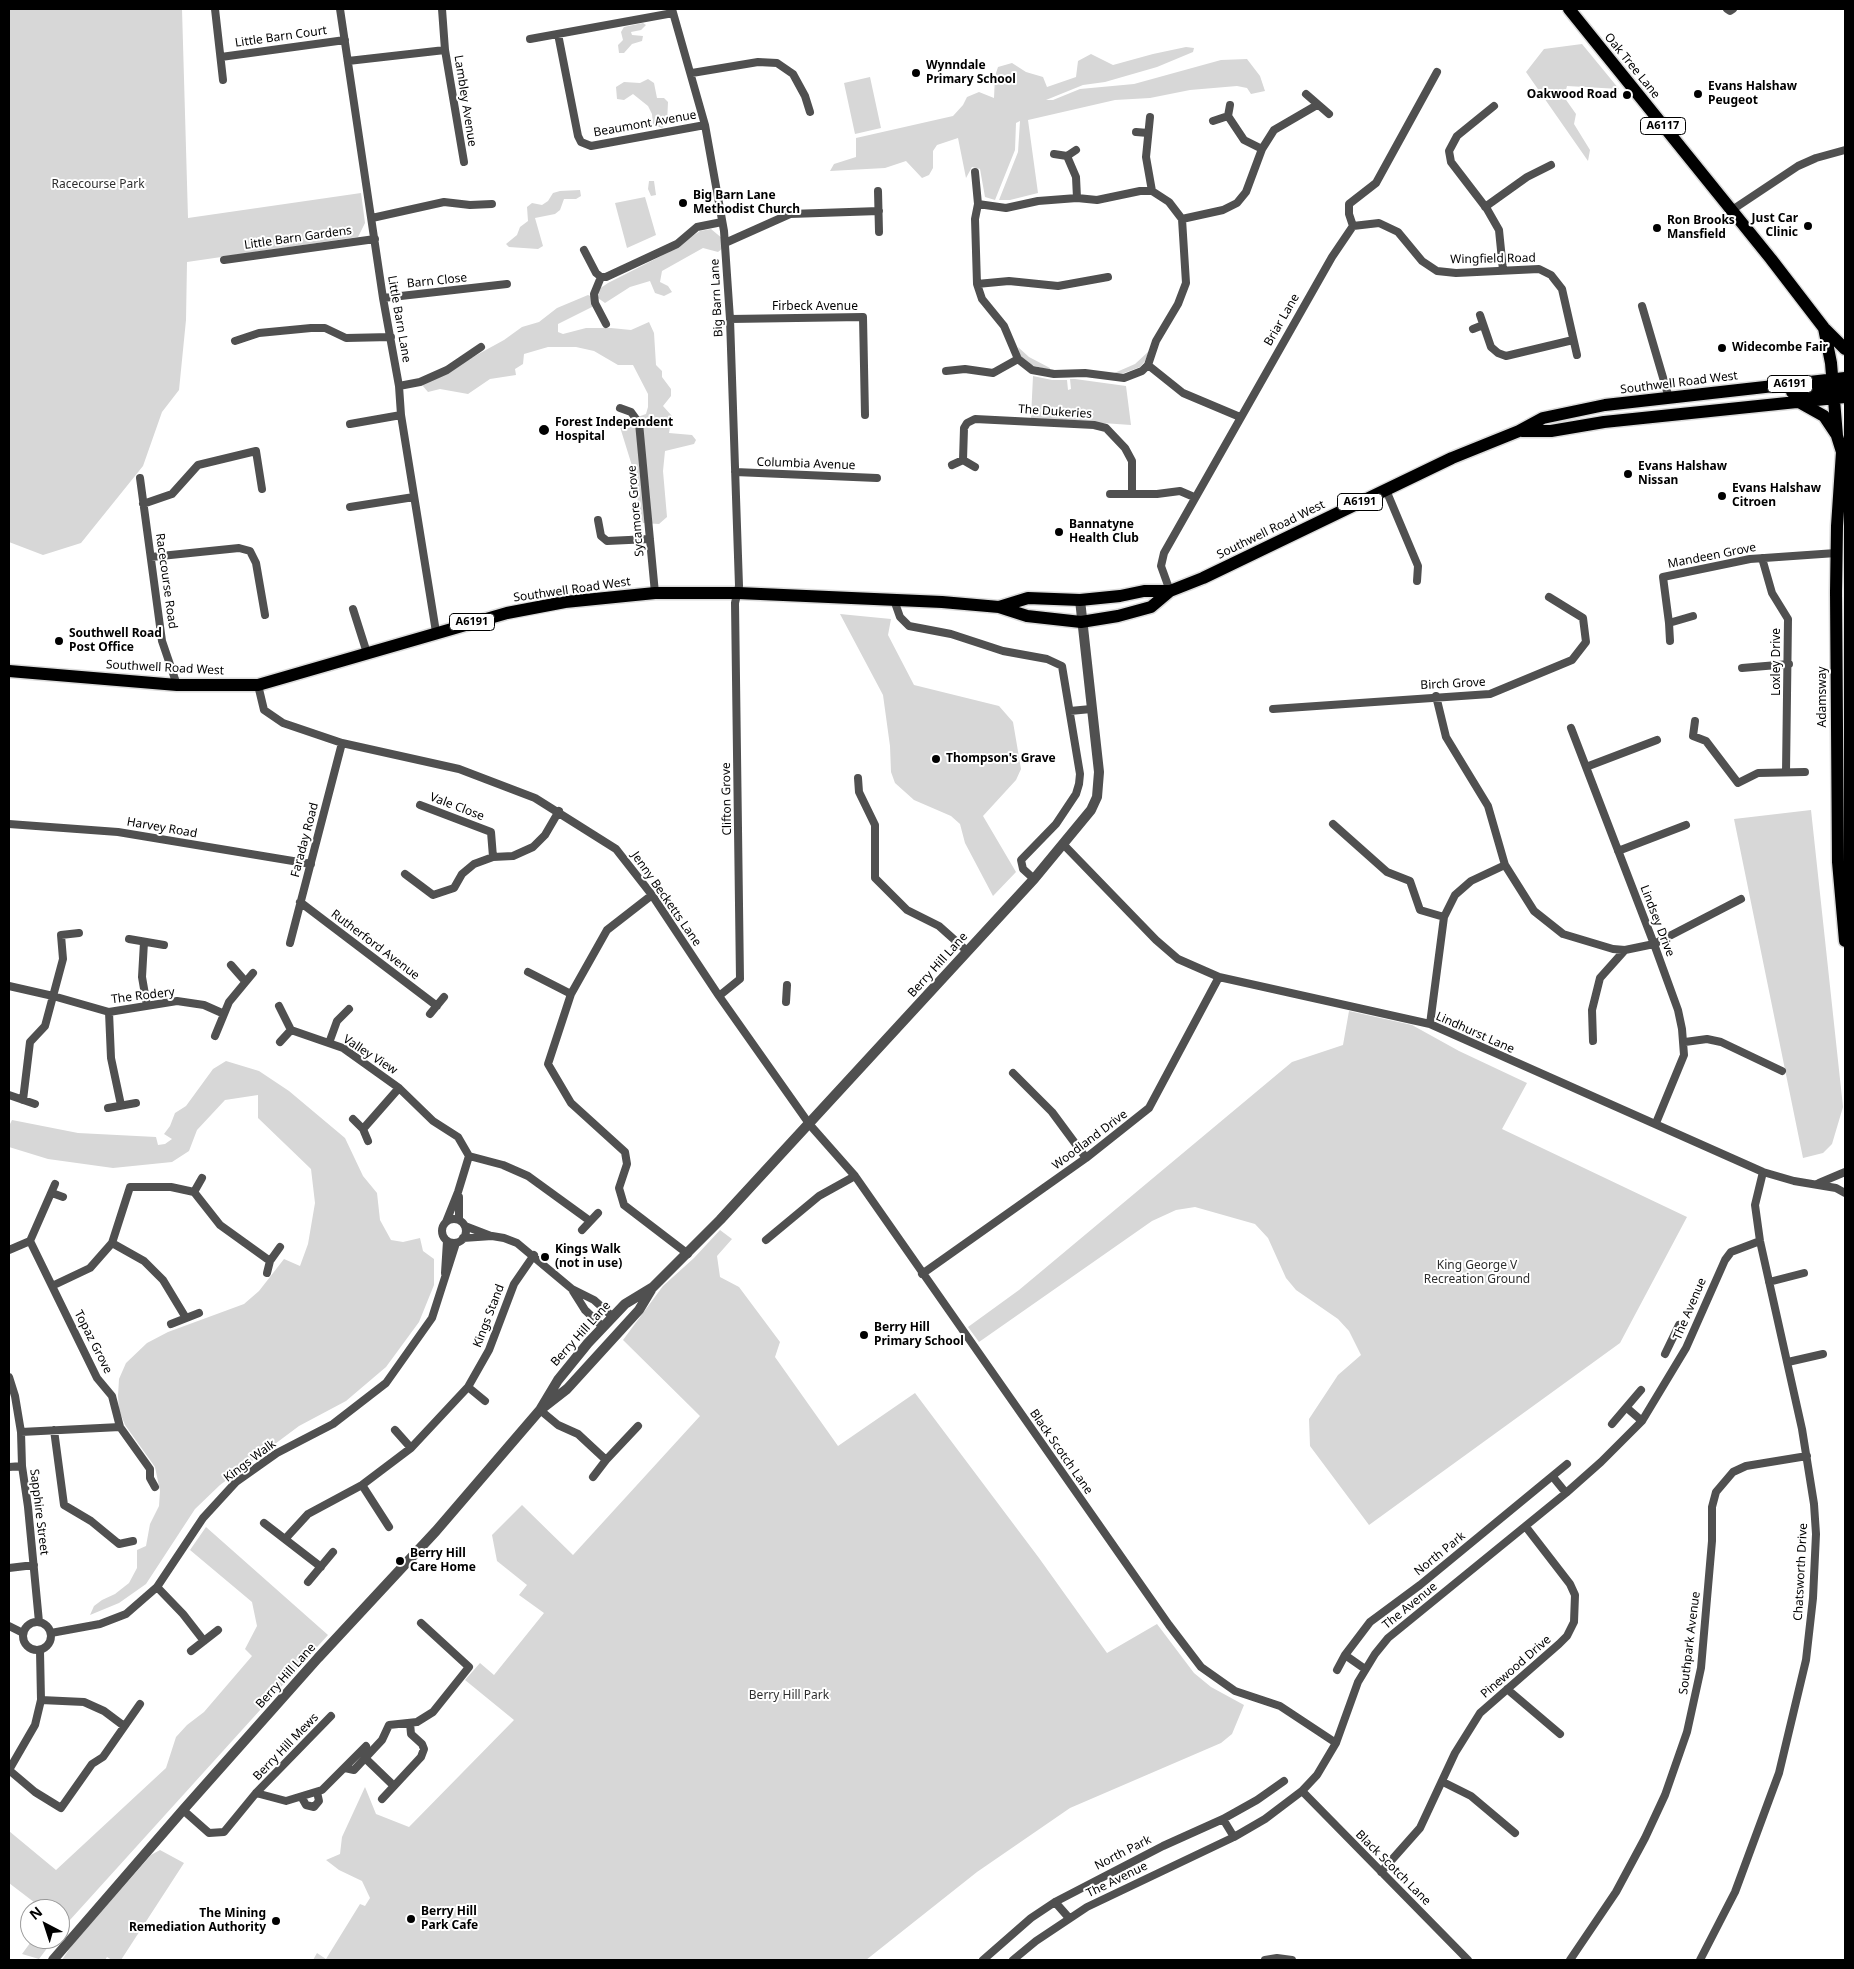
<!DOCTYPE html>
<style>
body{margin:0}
#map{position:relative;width:1854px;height:1969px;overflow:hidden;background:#fff;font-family:"Noto Sans",sans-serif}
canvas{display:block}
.frame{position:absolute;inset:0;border:10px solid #000;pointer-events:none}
.north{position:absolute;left:20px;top:1899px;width:50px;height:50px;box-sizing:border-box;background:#fff;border:1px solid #999;border-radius:50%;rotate:320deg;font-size:14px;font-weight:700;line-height:20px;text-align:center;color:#000}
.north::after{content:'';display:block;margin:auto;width:18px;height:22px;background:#000;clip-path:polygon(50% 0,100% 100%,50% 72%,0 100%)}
</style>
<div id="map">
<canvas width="1854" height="1969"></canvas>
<div class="frame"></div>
<div class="north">N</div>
</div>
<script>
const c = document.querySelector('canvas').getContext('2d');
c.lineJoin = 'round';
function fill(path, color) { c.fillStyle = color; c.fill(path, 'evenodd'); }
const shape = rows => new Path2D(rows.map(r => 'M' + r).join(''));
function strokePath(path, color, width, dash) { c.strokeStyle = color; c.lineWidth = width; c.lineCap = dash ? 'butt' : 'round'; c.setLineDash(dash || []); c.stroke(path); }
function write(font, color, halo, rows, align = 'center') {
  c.font = font + ' "Noto Sans",sans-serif'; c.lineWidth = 4; c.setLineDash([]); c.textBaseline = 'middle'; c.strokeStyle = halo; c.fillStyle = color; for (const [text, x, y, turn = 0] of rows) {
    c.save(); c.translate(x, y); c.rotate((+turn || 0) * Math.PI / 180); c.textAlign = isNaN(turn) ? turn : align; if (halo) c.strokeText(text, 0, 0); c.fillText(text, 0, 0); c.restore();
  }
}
fill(shape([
 [9,9,182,9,188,218,361,193,365,223,358,237,187,262,186,320,179,390,162,412,143,466,81,543,43,555,9,542],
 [643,23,646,25,641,30,631,32,632,35,643,36,642,41,632,44,624,53,619,53,618,45,623,40,621,32,624,27],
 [1582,44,1619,89,1567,86,1564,97,1576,114,1574,124,1590,150,1588,161,1526,72,1544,49],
 [1186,47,1194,48,1193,52,1157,67,1105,82,1083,85,1046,100,1053,100,1080,89,1134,84,1221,60,1247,59,1260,76,1265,91,1251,94,1247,88,1237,86,1190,90,1150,98,1115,100,1028,120,1038,193,1010,200,999,200,1018,152,1020,121,1016,123,1015,150,995,200,985,197,980,169,972,167,966,178,958,138,937,145,933,151,933,168,929,175,922,178,906,161,885,168,830,171,834,164,856,157,856,138,953,116,963,105,967,97,979,92,994,98,995,76,998,67,1012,63,1026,72,1043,77,1047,87,1076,77,1078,61,1091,54,1113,65,1153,54],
 [870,77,881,128,855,134,844,83],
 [648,79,654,83,657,98,664,98,668,102,667,123,662,128,653,125,652,114,648,106,633,94,624,100,617,99,616,87,624,82,640,83],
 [649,181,654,181,656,195,651,196,648,189],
 [580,190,581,196,576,199,564,199,560,210,555,214,535,218,543,246,538,249,509,247,506,244,517,235,520,227,528,221,527,207,532,203,542,205,548,201,553,193,560,191],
 [645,197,656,235,627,248,615,203],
 [711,229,723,239,723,248,718,252,703,248,662,271,660,282,668,286,672,292,664,296,655,293,650,281,630,287,605,303,598,298,599,289,608,283,669,252,700,231],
 [588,295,597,299,598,304,558,324,558,332,563,334,586,328,611,328,631,330,649,322,654,333,656,365,662,371,662,377,671,389,671,396,663,406,672,416,669,433,692,435,696,440,694,444,665,451,663,471,667,517,659,524,643,523,638,512,637,482,620,427,632,419,646,414,648,407,648,394,633,365,618,365,594,351,576,347,548,347,524,354,523,364,515,369,516,375,490,379,468,394,440,389,428,392,422,385,504,340,522,327,539,322,557,308],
 [1018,347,1029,357,1050,368,1050,370,1031,365,1020,355],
 [1149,351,1145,361,1140,367,1124,373,1112,374,1135,364],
 [1033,376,1052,380,1067,380,1068,390,1071,389,1070,379,1075,379,1126,386,1131,425,1031,418],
 [840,614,891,619,888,635,914,685,999,706,1013,722,1021,769,1016,780,983,816,1016,872,993,896,965,843,960,824,951,816,914,800,895,783,891,772,890,746,883,695],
 [1811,810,1843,1107,1832,1144,1823,1153,1803,1158,1734,819],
 [1349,1011,1412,1025,1459,1051,1527,1083,1502,1129,1687,1217,1620,1343,1369,1525,1310,1446,1309,1419,1338,1375,1361,1355,1349,1331,1338,1319,1296,1290,1286,1278,1268,1238,1255,1224,1195,1207,1176,1210,1152,1221,979,1342,968,1327,1019,1290,1292,1062,1343,1045],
 [226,1061,259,1071,289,1091,345,1138,363,1176,377,1193,380,1220,391,1240,403,1242,420,1238,423,1251,434,1259,434,1285,419,1322,386,1367,346,1401,299,1426,220,1485,195,1509,146,1584,119,1603,90,1615,94,1606,102,1600,115,1594,129,1583,137,1568,137,1550,146,1546,150,1524,159,1506,160,1491,155,1467,125,1425,119,1410,118,1396,119,1379,126,1363,147,1343,168,1332,244,1304,259,1291,284,1259,300,1266,308,1244,315,1203,311,1169,258,1118,258,1095,225,1100,197,1130,189,1151,172,1162,113,1168,48,1159,9,1147,9,1126,12,1120,78,1133,156,1137,158,1145,165,1144,172,1139,164,1134,170,1126,175,1113,186,1106,213,1069],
 [720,1230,732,1239,717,1256,720,1277,739,1287,780,1342,775,1357,838,1446,915,1393,1039,1558,1107,1653,1157,1624,1194,1673,1211,1687,1244,1705,1232,1734,1221,1743,1070,1808,977,1872,866,1960,313,1960,317,1953,326,1959,360,1904,365,1906,370,1898,362,1881,339,1870,326,1860,340,1854,342,1837,365,1787,376,1814,409,1827,514,1720,465,1680,480,1663,494,1675,544,1613,519,1595,527,1585,497,1561,492,1535,522,1505,573,1555,700,1416,623,1340,663,1286,694,1258],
 [206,1527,328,1635,60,1931,60,1909,43,1909,9,1883,9,1831,56,1870,166,1768,176,1737,187,1725,204,1712,252,1656,245,1649,257,1626,252,1602,190,1550],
 [160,1850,184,1863,121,1960,112,1960,107,1957,105,1960,62,1960,72,1945,151,1855],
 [33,1939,54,1939,39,1959,22,1954]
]), '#d7d7d7');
const primary = shape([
 [1569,9,1771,259,1824,328,1845,349],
 [1824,328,1831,363,1837,436,1842,452],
 [1792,392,1841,389],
 [1799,402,1824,416,1836,434],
 [1522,431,1551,431,1604,422,1845,397],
 [1845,444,1842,452,1837,526,1836,592,1838,862,1845,941],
 [999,607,1028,598,1080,600,1120,596,1144,591,1170,591],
 [9,671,177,685,258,685,507,613,565,602,655,593,738,593,942,602,999,607,1027,616,1081,622,1118,616,1151,607,1170,591,1203,578,1452,458,1519,431,1543,418,1605,405,1845,378]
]);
strokePath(primary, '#dbdbdb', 15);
strokePath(shape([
 [215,9,223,80],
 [340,9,383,298,399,386,401,415,436,632],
 [442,9,445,50],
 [672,9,705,125,724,231,730,319,739,586,735,603,740,979,719,996],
 [1727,9,1730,11,1733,9],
 [558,34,578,136,581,142,591,146,705,125],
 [530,39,673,13],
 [221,57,345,40],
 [348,61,445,50,464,162],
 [692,73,758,62,777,63,793,74,805,96,810,112],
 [1306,94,1329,114],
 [1494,106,1457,136,1449,151,1451,162,1487,209,1499,230,1503,270],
 [1228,116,1244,140,1262,149],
 [1150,117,1146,157,1152,191],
 [1213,121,1228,116,1230,105],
 [1136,132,1148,133],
 [1054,154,1067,156,1076,150],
 [1067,156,1076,177,1077,198],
 [975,172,978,204,975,219,977,284,982,299,1004,326,1018,359,1032,370,1054,374,1085,373,1124,378,1142,371,1148,365,1156,341,1178,304,1186,283,1182,219,1169,202,1152,191,1140,191,1097,200,1077,198,1038,201,1006,208,978,204],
 [878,191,879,232],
 [1485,207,1527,177,1551,165],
 [1732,210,1798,166,1816,158,1845,150],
 [372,218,444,202,470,205,492,204],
 [1182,219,1223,210,1237,203,1246,192,1262,149,1274,130,1317,105],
 [1353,226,1379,223,1398,232,1422,261,1437,271,1456,273,1539,269,1551,275,1562,289,1577,355],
 [725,243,790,214,879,211],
 [584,250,596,273,601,277,606,277,677,244,697,227,722,222],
 [224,260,375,239],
 [601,277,594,294,595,303,606,324],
 [977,284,1009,281,1058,286,1108,277],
 [383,298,507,284],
 [1642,306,1669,398],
 [1480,315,1491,347,1498,353,1506,356,1573,340],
 [730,319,863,317,865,415],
 [1473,329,1483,325],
 [235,341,259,333,311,328,325,328,346,338,391,337],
 [1148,365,1183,393,1240,417],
 [946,371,965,369,993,373,1018,359],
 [399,386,420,382,447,370,481,347],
 [620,408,631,412,639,423,655,593],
 [350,424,401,415],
 [963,460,964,428,967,423,975,419,1094,425,1106,428,1125,448,1132,461,1132,493],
 [952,465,963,460,975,467],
 [735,472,877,478],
 [140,478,162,641,177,685],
 [1386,490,1418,566,1417,581],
 [1110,494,1157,494,1180,491,1194,497],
 [143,504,172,494,198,465,256,451,262,489],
 [350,507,414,497],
 [598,520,601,536,607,541,650,539],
 [151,557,239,548,250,551,256,563,265,615],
 [1762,558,1772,593,1788,619,1786,772],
 [1170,591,1161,566,1164,553,1332,257,1353,226,1349,214,1349,204,1376,183,1437,72],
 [894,600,900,617,909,626,951,634,1003,651,1047,659,1062,666,1080,774,1079,784,1076,794,1056,824,1021,860,1023,869,1034,879],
 [353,609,367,653],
 [1693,616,1669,623,1663,577,1750,559,1836,553],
 [1669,623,1670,641],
 [1742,668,1789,664],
 [258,685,264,710,283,723,342,743,459,769,535,798,616,849,652,895,719,996,810,1125,855,1176,1169,1625,1201,1667,1235,1691,1280,1706,1336,1743],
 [1436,696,1446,737,1488,806,1505,865,1534,911,1563,934,1613,949,1625,950],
 [1273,709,1490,694,1572,660,1586,642,1583,618,1549,597],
 [1070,711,1091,709],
 [1695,721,1693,736,1706,741,1738,783,1758,773,1805,772],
 [1571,728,1654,944,1678,1010,1682,1029,1684,1055,1656,1123],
 [1586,767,1657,740],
 [858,778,859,792,875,825,875,878,907,910,939,926,967,951],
 [420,805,491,832,493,857],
 [9,824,118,832,311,864],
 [1333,824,1387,872,1410,881,1420,910,1444,917],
 [1064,845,1156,940,1178,959,1219,977,1430,1024,1763,1172,1794,1181,1836,1188,1845,1193],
 [1618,851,1686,825],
 [405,874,433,895,454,888,462,874,474,864,493,857,513,856,533,847,545,835,559,811],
 [652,895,607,930,571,994,548,1064,571,1103,625,1152,627,1164,619,1188,624,1205,688,1254],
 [300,902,437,1006],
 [129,939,164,945],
 [144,942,142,977,147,1006],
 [290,943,342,743],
 [231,965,245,981],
 [528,972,571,994],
 [9,986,53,996,109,1012,177,1001,204,1005,222,1013],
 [786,1002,787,985],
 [279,1006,291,1030,343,1048,399,1088,433,1121,458,1137,469,1156,458,1192,446,1222],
 [109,1012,111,1058,121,1105],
 [430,1014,444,997],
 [1430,1024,1444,917,1455,895,1471,881,1505,865],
 [215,1036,229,1002,253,973],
 [1593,1041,1592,1010,1600,978,1625,950,1654,944,1741,899],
 [280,1042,291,1030],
 [1685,1042,1707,1039,1721,1042,1782,1071],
 [329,1043,337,1021,349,1009],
 [1013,1073,1052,1112,1086,1158],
 [9,1095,35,1104],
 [23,1100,30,1042,45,1026,63,959,61,935,79,933],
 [108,1108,136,1103],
 [353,1119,363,1129,368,1141],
 [363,1129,399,1088],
 [469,1156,503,1165,528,1176,590,1221],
 [1819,1183,1845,1172],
 [194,1192,202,1178],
 [52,1193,63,1197],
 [459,1197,459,1219],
 '442 1231a12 12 0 1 1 24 0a12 12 0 1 1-24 0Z',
 [465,1226,491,1236],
 [582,1230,598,1213],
 [463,1238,492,1236,504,1238,517,1243,572,1289,594,1300,613,1317],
 [766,1240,819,1196,855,1176],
 [30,1241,97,1378,112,1396,120,1427,150,1469,150,1478,155,1487],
 [30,1241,55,1184],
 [112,1243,144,1261,163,1280,186,1318],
 [9,1250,30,1241],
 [267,1273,270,1261,280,1247],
 [445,1273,447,1241],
 [922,1274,1086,1158,1149,1108,1219,977],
 [1769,1282,1804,1273],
 [52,1286,90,1268,112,1243,130,1187,171,1187,194,1192,220,1225,270,1261],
 [573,1291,585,1310,603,1327],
 [171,1324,199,1313],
 [1665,1354,1679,1325],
 [1788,1362,1823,1354],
 [9,1377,15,1396,21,1432,22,1466,28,1507,39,1622],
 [468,1387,485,1401],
 [1627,1408,1642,1421],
 [540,1410,558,1425,578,1434,606,1460,638,1426],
 [1612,1424,1641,1390],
 [54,1430,64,1505,91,1521,119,1544,133,1541],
 [395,1430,411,1448],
 [21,1432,120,1427],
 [9,1467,22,1466],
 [593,1477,606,1460],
 [1553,1477,1566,1493],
 [362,1485,389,1527],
 [264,1523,321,1567],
 [286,1538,308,1514,362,1485,411,1448,468,1387,489,1350,514,1284,534,1255],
 [9,1568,34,1565],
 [308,1582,333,1552],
 [157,1587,183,1614,204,1641],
 '23 1636a14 14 0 1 1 28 0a14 14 0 1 1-28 0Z',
 [9,1626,23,1633],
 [51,1633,100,1624,126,1614,157,1587,203,1518,236,1482,277,1453,333,1424,386,1383,432,1318,456,1243],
 [191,1651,218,1630],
 [1345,1655,1365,1669],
 [1337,1670,1345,1655,1370,1622,1420,1585,1567,1464],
 [1507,1689,1560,1734],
 [41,1700,84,1702,104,1711,124,1726],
 [365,1758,394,1786],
 [345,1768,354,1770,382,1740,389,1725,417,1722,433,1712,469,1667,421,1623],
 [9,1770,35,1792,61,1808,92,1764,103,1757,140,1704],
 [9,1770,35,1725,41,1700,40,1651],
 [1443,1782,1471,1796,1515,1833],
 [1302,1791,1468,1960],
 [256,1793,286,1801,322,1790,366,1746],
 [302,1798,306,1805,314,1807,319,1801,317,1792],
 [382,1799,421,1757,424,1749,422,1744,411,1734,410,1723],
 [183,1810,209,1833,224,1832,256,1793,331,1716],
 [1223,1819,1234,1837],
 [1381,1872,1420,1828,1455,1753,1480,1713,1559,1644,1567,1636,1574,1622,1575,1595,1570,1584,1526,1527],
 [1055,1902,1069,1918],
 [983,1960,1031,1918,1055,1902,1163,1846,1223,1819,1257,1800,1284,1781],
 [1013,1960,1036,1941,1087,1907,1234,1837,1265,1819,1302,1791,1317,1775,1336,1743,1358,1682,1375,1654,1388,1638,1566,1493,1601,1462,1642,1421,1686,1348,1725,1260,1731,1252,1760,1241],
 [1265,1960,1277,1958,1292,1960],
 [1570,1960,1616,1892,1645,1838,1665,1795,1687,1732,1701,1668,1712,1541,1712,1507,1716,1492,1733,1472,1746,1466,1807,1456],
 [1700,1960,1735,1892,1779,1773,1806,1660,1813,1598,1816,1534,1814,1504,1802,1429,1760,1241,1755,1205,1763,1172]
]), '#505050', 8);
strokePath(shape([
 [540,1410,558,1380,588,1343,625,1304,653,1287,720,1220,1034,879,1091,810,1097,797,1099,772,1080,600],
 [53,1960,183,1810,318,1658,436,1531,540,1410,567,1389,639,1310,651,1290]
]), '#505050', 10);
strokePath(primary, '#000', 12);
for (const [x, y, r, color] of [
 [916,73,5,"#000"],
 [1698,94,5,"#000"],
 [1627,95,5,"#000"],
 [683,203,5,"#000"],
 [1808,226,5,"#000"],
 [1657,228,5,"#000"],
 [1722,348,5,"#000"],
 [544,430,6,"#000"],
 [1628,474,5,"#000"],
 [1722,496,5,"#000"],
 [1059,532,5,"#000"],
 [59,641,5,"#000"],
 [936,759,5,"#000"],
 [545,1257,5,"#000"],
 [864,1335,5,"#000"],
 [400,1561,5,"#000"],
 [411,1919,5,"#000"],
 [276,1921,5,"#000"]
]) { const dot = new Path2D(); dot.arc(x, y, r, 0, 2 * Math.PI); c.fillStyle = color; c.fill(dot); strokePath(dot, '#fff', 2); }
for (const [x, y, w] of [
 [1663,126,45],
 [1790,384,45],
 [1360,502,45],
 [472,622,45]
]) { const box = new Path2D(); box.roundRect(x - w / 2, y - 8.5, w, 17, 4); c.fillStyle = '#fff'; c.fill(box); strokePath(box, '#000', 1); }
write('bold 11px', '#000', null, [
 ["A6117",1663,126],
 ["A6191",1790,384],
 ["A6191",1360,502],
 ["A6191",472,622]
]);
write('12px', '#000', '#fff', [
 ["Little Barn Court",281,37,-8],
 ["Oak Tree Lane",1632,66,51],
 ["Lambley Avenue",465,101,81],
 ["Beaumont Avenue",645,124,-10],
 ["Little Barn Gardens",298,238,-8],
 ["Wingfield Road",1493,259,-1],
 ["Barn Close",437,281,-6],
 ["Big Barn Lane",717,298,-93],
 ["Firbeck Avenue",815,307],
 ["Little Barn Lane",399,319,80],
 ["Briar Lane",1282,320,-60],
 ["Southwell Road West",1679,383,-7],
 ["The Dukeries",1055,412,4],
 ["Columbia Avenue",806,464,2],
 ["Sycamore Grove",636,511,-95],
 ["Southwell Road West",1271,530,-26],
 ["Mandeen Grove",1712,556,-11],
 ["Racecourse Road",166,581,82],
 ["Southwell Road West",572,590,-8],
 ["Loxley Drive",1777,662,-90],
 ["Southwell Road West",165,668,3],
 ["Birch Grove",1453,684,-3],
 ["Adamsway",1823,697,-90],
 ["Clifton Grove",727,799,-91],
 ["Vale Close",457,807,21],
 ["Harvey Road",162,828,10],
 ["Faraday Road",305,840,-75],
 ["Jenny Becketts Lane",666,899,55],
 ["Lindsey Drive",1657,921,69],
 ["Rutherford Avenue",375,945,37],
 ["Berry Hill Lane",938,965,-48],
 ["The Rodery",143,996,-7],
 ["Lindhurst Lane",1475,1033,24],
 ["Valley View",370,1055,33],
 ["Woodland Drive",1090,1140,-37],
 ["The Avenue",1690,1309,-67],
 ["Kings Stand",489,1316,-69],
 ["Berry Hill Lane",581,1334,-48],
 ["Topaz Grove",93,1342,63],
 ["Black Scotch Lane",1061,1452,55],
 ["Kings Walk",250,1461,-37],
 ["Sapphire Street",39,1512,83],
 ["North Park",1440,1554,-39],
 ["Chatsworth Drive",1801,1572,-87],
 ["The Avenue",1410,1606,-39],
 ["Southpark Avenue",1690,1643,-83],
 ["Pinewood Drive",1516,1667,-41],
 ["Berry Hill Lane",286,1676,-48],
 ["Berry Hill Mews",286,1747,-46],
 ["North Park",1123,1853,-27],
 ["Black Scotch Lane",1393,1868,45],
 ["The Avenue",1117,1880,-26]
]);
write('bold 12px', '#000', '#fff', [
 ["Wynndale",926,66],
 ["Primary School",926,80],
 ["Evans Halshaw",1708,87],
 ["Peugeot",1708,101],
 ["Oakwood Road",1617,95,"right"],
 ["Big Barn Lane",693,196],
 ["Methodist Church",693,210],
 ["Just Car",1798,219,"right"],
 ["Clinic",1798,233,"right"],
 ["Ron Brooks",1667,221],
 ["Mansfield",1667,235],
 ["Widecombe Fair",1732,348],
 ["Forest Independent",555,423],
 ["Hospital",555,437],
 ["Evans Halshaw",1638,467],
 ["Nissan",1638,481],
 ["Evans Halshaw",1732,489],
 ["Citroen",1732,503],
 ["Bannatyne",1069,525],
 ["Health Club",1069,539],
 ["Southwell Road",69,634],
 ["Post Office",69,648],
 ["Thompson's Grave",946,759],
 ["Kings Walk",555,1250],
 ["(not in use)",555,1264],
 ["Berry Hill",874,1328],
 ["Primary School",874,1342],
 ["Berry Hill",410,1554],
 ["Care Home",410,1568],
 ["Berry Hill",421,1912],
 ["Park Cafe",421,1926],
 ["The Mining",266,1914,"right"],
 ["Remediation Authority",266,1928,"right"]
], 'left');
write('12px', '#2e2e2e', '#fff', [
 ["Racecourse Park",98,185],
 ["King George V",1477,1266],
 ["Recreation Ground",1477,1280],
 ["Berry Hill Park",789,1696]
]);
</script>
